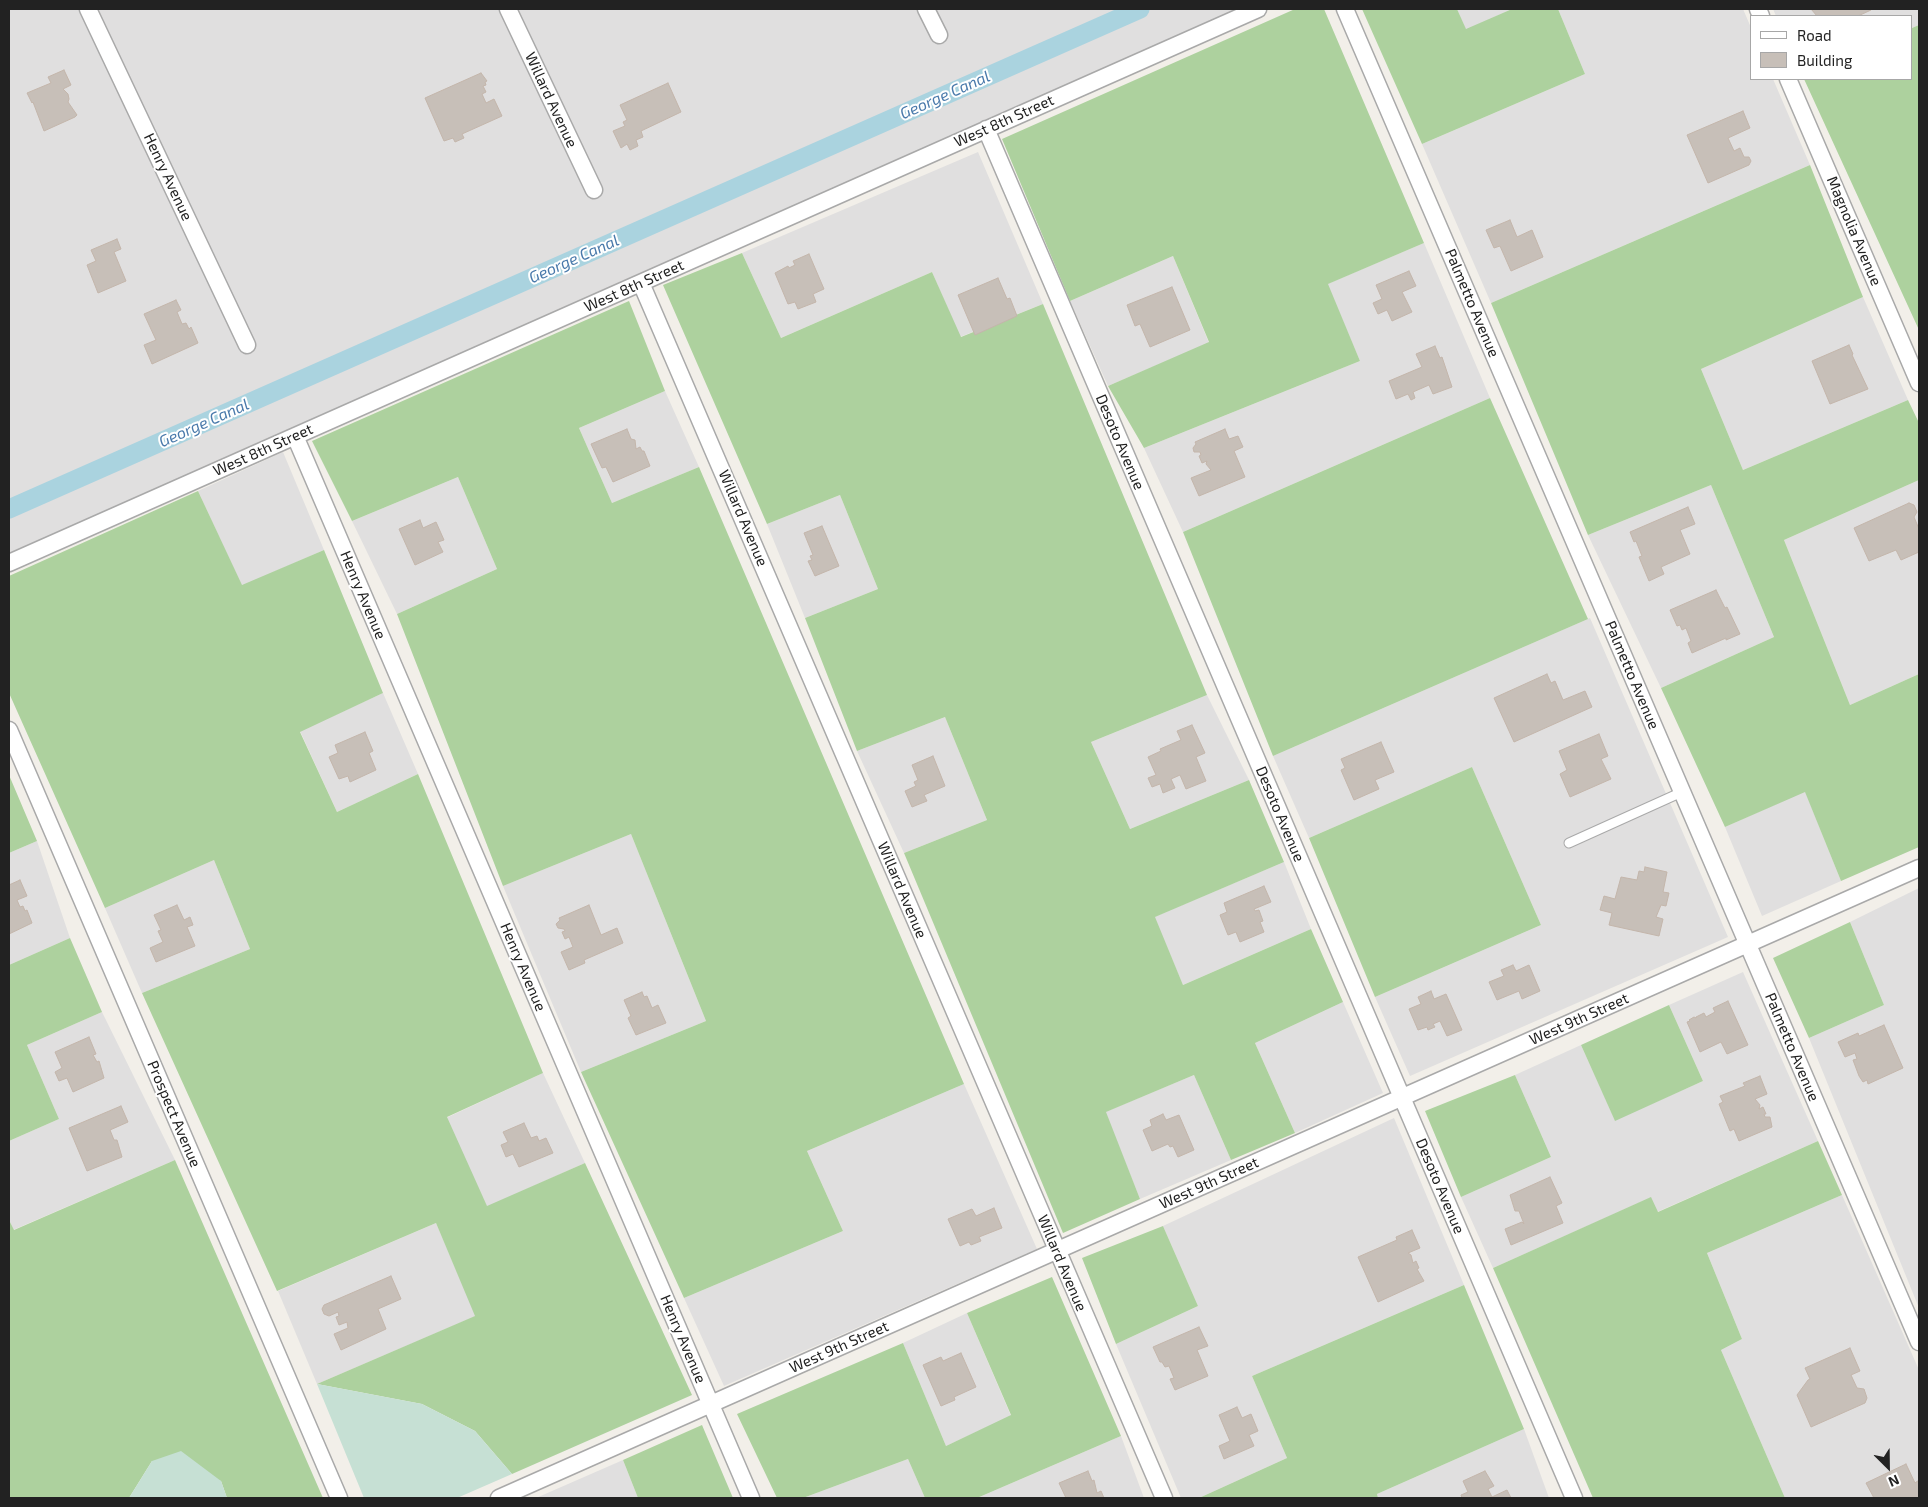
<!DOCTYPE html>
<style>
body{margin:0}
#map{position:relative;width:1928px;height:1507px;overflow:hidden;background:#f2efe9;font-family:"Exo 2",sans-serif}
canvas{display:block}
.frame{position:absolute;inset:0;border:10px solid #222;pointer-events:none}
.legend{position:absolute;left:1750px;top:15px;width:162px;height:65px;box-sizing:border-box;background:#fff;border:1px solid #a7a7a7;margin:0;padding:6px 9px;list-style:none;font-size:15px;color:#222}
.legend li{display:flex;align-items:center;gap:10px;height:25px}
.legend b{width:25px;border:1px solid #a7a7a7}
.north{position:absolute;left:1863px;top:1442px;width:50px;height:50px;-webkit-text-stroke:4px #fff;paint-order:stroke;rotate:157deg;font-size:14px;font-weight:700;line-height:20px;text-align:center;color:#222}
.north::after{content:'';display:block;margin:auto;width:18px;height:22px;background:#222;clip-path:polygon(50% 0,100% 100%,50% 72%,0 100%)}
</style>
<div id="map">
<canvas width="1928" height="1507"></canvas>
<div class="frame"></div>
<ul class="legend">
<li><b style="height:6px;background:#fff"></b>Road</li>
<li><b style="height:14px;background:#c7bfb8"></b>Building</li>
</ul>
<div class="north">N</div>
</div>
<script>
const c = document.querySelector('canvas').getContext('2d');
c.lineJoin = 'round';
function fill(path, color) { c.fillStyle = color; c.fill(path, 'evenodd'); }
const shape = rows => new Path2D(rows.map(r => 'M' + r).join(''));
function strokePath(path, color, width, dash) { c.strokeStyle = color; c.lineWidth = width; c.lineCap = dash ? 'butt' : 'round'; c.setLineDash(dash || []); c.stroke(path); }
function write(font, color, halo, rows, align = 'center') {
  c.font = font + ' "Exo 2",sans-serif'; c.lineWidth = 4; c.setLineDash([]); c.textBaseline = 'middle'; c.strokeStyle = halo; c.fillStyle = color; for (const [text, x, y, turn = 0] of rows) {
    c.save(); c.translate(x, y); c.rotate((+turn || 0) * Math.PI / 180); c.textAlign = isNaN(turn) ? turn : align; if (halo) c.strokeText(text, 0, 0); c.fillText(text, 0, 0); c.restore();
  }
}
fill(shape([
 [9,9,1243,9,9,554],
 [1457,9,1512,9,1466,30],
 [1558,9,1743,9,1752,30,1752,79,1773,79,1810,165,1491,303,1422,144,1585,74],
 [1773,9,1919,9,1919,25,1912,28,1912,16,1776,16],
 [978,152,1043,304,960,337,932,272,781,338,742,253],
 [1424,243,1490,398,1183,532,1144,448,1360,361,1327,284],
 [1173,256,1209,343,1108,386,1070,301],
 [1863,297,1908,400,1743,470,1701,369],
 [665,391,699,467,612,503,579,428],
 [283,452,324,550,242,586,198,491],
 [458,477,497,569,397,614,352,521],
 [1919,480,1919,674,1850,705,1784,540],
 [1711,485,1774,637,1661,688,1588,535],
 [840,495,878,589,805,618,767,524],
 [1590,618,1728,937,1410,1076,1375,997,1541,925,1472,767,1309,838,1273,756],
 [383,693,418,774,337,812,300,731],
 [1207,695,1249,780,1130,829,1091,742],
 [945,717,987,820,904,853,857,751],
 [1805,791,1841,881,1762,916,1725,827],
 [631,834,706,1021,581,1072,503,886],
 [37,841,70,938,9,965,9,853],
 [214,860,250,949,142,993,105,908],
 [1284,862,1311,929,1183,985,1154,917],
 [1919,888,1919,1308,1809,1038,1884,1005,1850,922],
 [1743,972,1818,1141,1657,1212,1650,1198,1493,1268,1461,1197,1551,1157,1515,1075,1581,1045,1615,1120,1703,1081,1669,1005],
 [1343,1002,1383,1093,1295,1133,1255,1043],
 [102,1012,175,1160,13,1230,9,1220,9,1141,59,1119,27,1045],
 [543,1073,585,1163,487,1207,446,1118],
 [1194,1075,1231,1160,1140,1199,1105,1112],
 [964,1084,1037,1249,724,1386,684,1298,843,1231,807,1151],
 [1394,1118,1464,1285,1252,1376,1287,1458,1199,1498,1181,1498,1116,1344,1198,1306,1163,1226],
 [1842,1195,1919,1370,1919,1498,1785,1498,1721,1350,1742,1339,1707,1253],
 [436,1223,476,1316,317,1384,278,1291],
 [967,1313,1011,1416,946,1446,903,1343],
 [1524,1429,1549,1498,1378,1498,1377,1494],
 [1121,1436,1144,1498,977,1498],
 [908,1459,925,1498,803,1498],
 [623,1460,638,1498,536,1498]
]), '#e0dfdf');
fill(shape([
 [1295,9,1324,9,1424,243,1328,284,1360,361,1144,448,1108,386,1209,342,1173,256,1070,301,1002,139],
 [1362,9,1457,9,1466,29,1512,9,1558,9,1585,74,1422,144],
 [1919,25,1919,330,1804,79,1912,79,1912,28],
 [1810,165,1863,297,1701,369,1743,470,1908,400,1919,423,1919,480,1784,540,1850,705,1919,674,1919,847,1841,881,1805,792,1725,827,1661,688,1774,637,1711,485,1588,535,1491,303],
 [742,253,781,338,932,272,961,337,1043,304,1207,695,1091,742,1130,829,1249,780,1284,862,1155,917,1183,985,1311,929,1343,1002,1255,1043,1295,1133,1231,1160,1194,1075,1106,1112,1140,1199,1063,1233,904,853,987,820,945,717,857,751,805,618,878,589,840,495,767,524,663,285],
 [629,301,665,391,579,428,612,503,699,467,964,1084,807,1151,843,1231,684,1298,581,1072,706,1021,631,834,503,886,397,614,497,569,458,477,352,521,312,441],
 [1490,398,1588,619,1273,756,1183,532],
 [198,491,242,585,324,550,383,693,300,732,337,812,418,774,543,1073,447,1117,487,1206,585,1163,692,1395,512,1474,475,1431,422,1404,317,1384,475,1316,436,1223,277,1291,142,993,250,949,214,860,105,908,9,693,9,576],
 [1472,767,1541,925,1375,997,1309,838],
 [9,775,37,841,9,853],
 [1850,922,1884,1005,1809,1038,1773,958],
 [70,938,102,1012,27,1045,59,1119,9,1141,9,965],
 [1669,1005,1703,1081,1615,1121,1581,1045],
 [1515,1075,1551,1157,1461,1197,1425,1111],
 [1818,1141,1842,1195,1707,1253,1742,1339,1721,1350,1785,1498,1593,1498,1493,1268,1651,1197,1658,1212],
 [175,1160,323,1498,227,1498,221,1481,152,1461,129,1498,9,1498,9,1220,14,1230],
 [1163,1226,1198,1306,1116,1344,1082,1258],
 [1052,1277,1121,1436,977,1498,925,1498,908,1459,803,1498,777,1498,737,1414,903,1343,946,1446,1011,1415,967,1313],
 [1464,1285,1524,1429,1377,1494,1378,1498,1199,1498,1287,1458,1252,1376],
 [702,1425,733,1498,638,1498,623,1460]
]), '#add19e');
fill(shape([
 [317,1384,422,1404,475,1431,512,1474,457,1498,364,1498],
 [181,1451,221,1481,227,1498,129,1498,152,1461]
]), '#c6e0d4');
strokePath(shape([
 [9,509,1140,9]
]), '#aad3df', 19);
const building = shape([
 [1811,9,1871,9,1871,10,1858,16,1817,16,1811,9],
 [64,70,71,85,63,89,68,94,69,99,68,102,77,115,75,117,44,131,33,102,32,103,27,93,51,83,48,77,64,70],
 [481,73,487,81,485,82,486,85,483,86,486,92,482,94,486,103,494,99,502,116,462,134,464,138,455,142,453,138,444,141,425,98,481,73],
 [668,83,681,112,641,131,643,137,636,140,638,146,630,150,627,144,621,148,613,131,625,126,623,122,627,120,620,105,668,83],
 [1743,111,1750,128,1728,138,1734,151,1740,148,1744,157,1749,157,1751,161,1749,165,1708,183,1687,135,1743,111],
 [1510,220,1517,237,1532,230,1543,257,1511,271,1500,246,1494,248,1486,230,1510,220],
 [117,239,121,249,114,252,126,281,98,293,87,265,96,261,91,250,117,239],
 [809,254,824,289,813,294,816,302,798,309,795,302,788,304,775,273,788,266,789,268,795,265,793,261,809,254],
 [1409,271,1416,286,1402,292,1412,312,1392,321,1387,310,1378,314,1373,303,1382,299,1376,285,1409,271],
 [998,278,1007,299,1010,298,1017,316,975,335,958,295,998,278],
 [1172,287,1190,330,1150,347,1140,324,1135,326,1127,305,1172,287],
 [176,300,181,310,177,312,182,324,186,323,189,329,191,327,198,343,152,364,144,345,156,340,144,314,176,300],
 [1849,345,1853,354,1852,355,1868,389,1830,404,1812,361,1849,345],
 [1435,346,1440,358,1442,357,1452,387,1433,394,1429,385,1413,392,1415,398,1411,400,1408,394,1396,399,1389,381,1422,367,1416,354,1435,346],
 [627,429,631,439,635,440,636,449,640,447,642,451,644,451,650,466,613,482,606,467,602,468,591,444,627,429],
 [1225,429,1229,439,1238,436,1243,447,1234,451,1245,477,1199,496,1191,478,1211,470,1206,464,1207,461,1202,463,1199,456,1201,455,1200,452,1194,452,1193,448,1196,444,1195,442,1225,429],
 [1909,503,1914,505,1917,512,1914,517,1919,529,1919,552,1901,560,1896,550,1869,561,1854,528,1909,503],
 [1688,507,1695,524,1680,530,1690,554,1661,567,1664,574,1649,581,1639,557,1642,556,1636,541,1634,542,1630,532,1688,507],
 [420,520,423,528,436,522,444,540,438,542,443,552,415,565,399,529,420,520],
 [822,526,839,566,815,576,808,561,812,560,810,556,813,555,804,533,822,526],
 [1716,590,1725,608,1727,607,1740,634,1726,640,1726,638,1692,653,1688,643,1691,641,1686,628,1682,630,1680,625,1677,626,1670,610,1716,590],
 [1547,674,1551,683,1555,681,1563,700,1585,691,1592,707,1514,742,1494,698,1547,674],
 [1192,725,1205,753,1196,757,1206,781,1186,789,1180,775,1171,779,1175,788,1163,793,1160,784,1152,787,1148,778,1156,775,1148,757,1161,751,1160,749,1181,740,1177,731,1192,725],
 [365,732,373,751,369,753,376,770,350,782,348,776,339,779,329,757,338,753,335,745,365,732],
 [1599,734,1608,756,1601,759,1611,779,1570,797,1560,774,1567,770,1559,751,1599,734],
 [1381,742,1394,772,1375,780,1379,789,1354,800,1341,770,1345,768,1341,759,1381,742],
 [933,756,945,786,924,795,927,801,912,807,905,791,916,786,914,782,918,780,912,765,933,756],
 [1645,867,1667,872,1663,892,1669,893,1666,906,1661,905,1656,917,1663,919,1659,936,1609,925,1612,913,1600,910,1604,896,1615,899,1621,877,1637,880,1639,871,1644,872,1645,867],
 [20,880,27,896,17,900,20,907,23,906,25,911,27,910,32,923,9,934,9,885,20,880],
 [1264,886,1271,902,1254,909,1255,911,1259,910,1263,921,1260,922,1264,932,1240,942,1236,932,1228,935,1220,915,1227,912,1224,903,1264,886],
 [177,905,184,920,190,917,193,925,187,927,195,946,156,962,150,948,163,942,158,931,161,930,154,915,177,905],
 [589,905,601,935,617,928,623,943,584,960,585,963,569,970,561,952,573,947,569,937,565,939,562,932,565,931,564,929,558,928,556,924,560,920,559,918,589,905],
 [1513,965,1516,971,1529,965,1540,991,1522,999,1519,991,1497,1000,1489,982,1504,976,1501,970,1513,965],
 [1431,991,1434,999,1446,994,1462,1030,1447,1036,1440,1021,1433,1024,1435,1027,1428,1030,1427,1027,1418,1030,1409,1009,1421,1004,1418,997,1431,991],
 [642,992,644,997,647,996,652,1008,658,1005,666,1023,636,1035,628,1018,631,1016,624,1000,642,992],
 [1728,1001,1748,1045,1727,1054,1721,1042,1700,1052,1687,1022,1690,1021,1689,1020,1694,1017,1696,1018,1696,1017,1704,1013,1706,1017,1715,1012,1713,1008,1728,1001],
 [1884,1025,1903,1068,1868,1084,1867,1080,1863,1082,1859,1076,1853,1060,1857,1059,1855,1053,1845,1057,1838,1042,1858,1033,1859,1036,1884,1025],
 [89,1037,96,1054,93,1055,97,1062,99,1061,104,1078,73,1092,67,1078,59,1081,55,1072,62,1068,55,1052,89,1037],
 [1760,1076,1767,1094,1755,1099,1760,1105,1759,1109,1763,1107,1766,1114,1764,1114,1765,1117,1770,1117,1772,1127,1739,1141,1734,1129,1730,1131,1719,1104,1723,1102,1720,1096,1745,1086,1743,1083,1760,1076],
 [121,1106,128,1122,110,1130,114,1140,117,1140,122,1157,87,1171,69,1128,121,1106],
 [1163,1114,1166,1120,1179,1115,1194,1150,1178,1157,1173,1146,1170,1147,1168,1144,1152,1151,1143,1130,1152,1126,1150,1120,1163,1114],
 [524,1123,531,1138,537,1136,539,1141,546,1138,553,1153,519,1167,513,1154,506,1157,501,1145,508,1142,503,1132,524,1123],
 [1550,1177,1562,1203,1556,1206,1563,1223,1511,1245,1505,1229,1522,1222,1524,1224,1519,1211,1515,1211,1510,1195,1550,1177],
 [994,1208,1002,1228,979,1237,981,1241,971,1245,969,1242,960,1246,948,1219,972,1209,976,1216,994,1208],
 [1412,1230,1420,1248,1408,1253,1411,1255,1413,1263,1416,1261,1419,1268,1417,1269,1424,1281,1378,1302,1358,1257,1397,1240,1396,1237,1412,1230],
 [391,1276,401,1299,378,1309,386,1329,341,1350,334,1334,348,1328,347,1322,339,1325,336,1317,339,1316,338,1312,329,1316,324,1314,322,1309,324,1305,391,1276],
 [1199,1327,1208,1346,1197,1350,1208,1376,1175,1390,1170,1379,1174,1378,1169,1366,1165,1367,1162,1362,1160,1362,1153,1347,1199,1327],
 [1850,1348,1860,1371,1851,1375,1857,1388,1864,1389,1867,1398,1865,1403,1811,1427,1797,1395,1808,1380,1810,1379,1805,1368,1850,1348],
 [961,1353,976,1387,954,1397,955,1400,941,1406,923,1365,941,1357,943,1361,961,1353],
 [1237,1407,1242,1418,1251,1414,1258,1431,1249,1435,1254,1446,1224,1459,1219,1446,1230,1441,1219,1415,1237,1407],
 [1906,1464,1915,1483,1919,1480,1919,1498,1874,1498,1866,1483,1906,1464],
 [1088,1471,1092,1481,1094,1480,1097,1493,1101,1491,1104,1498,1066,1498,1059,1483,1088,1471],
 [1485,1471,1494,1486,1488,1489,1492,1497,1507,1490,1511,1498,1462,1498,1461,1495,1468,1492,1463,1481,1485,1471]
]);
fill(building, '#c7bfb8');
strokePath(building, '#c4b6ab', 1);
const lane = shape([
 [1569,843,1682,792]
]);
const street = shape([
 [88,9,247,345],
 [508,9,594,190],
 [926,9,939,35],
 [1345,9,1919,1342],
 [1758,9,1761,16],
 [1788,79,1919,383],
 [986,129,1574,1498],
 [641,283,1164,1498],
 [295,436,751,1498],
 [9,563,1258,9],
 [9,730,339,1498],
 [499,1498,1919,868]
]);
strokePath(lane, '#a9a9a9', 11);
strokePath(street, '#a9a9a9', 19);
strokePath(lane, '#fff', 9);
strokePath(street, '#fff', 16);
write('15px', '#222', '#fff', [
 ["Willard Avenue",551,100,65],
 ["West 8th Street",1004,121,-24],
 ["Henry Avenue",168,177,65],
 ["Magnolia Avenue",1854,231,67],
 ["West 8th Street",634,286,-24],
 ["Palmetto Avenue",1472,303,67],
 ["Desoto Avenue",1120,442,67],
 ["West 8th Street",263,450,-24],
 ["Willard Avenue",743,518,67],
 ["Henry Avenue",363,595,67],
 ["Palmetto Avenue",1632,675,67],
 ["Desoto Avenue",1280,814,67],
 ["Willard Avenue",902,890,67],
 ["Henry Avenue",523,967,67],
 ["West 9th Street",1579,1019,-24],
 ["Palmetto Avenue",1792,1047,67],
 ["Prospect Avenue",174,1114,67],
 ["West 9th Street",1209,1183,-24],
 ["Desoto Avenue",1440,1186,67],
 ["Willard Avenue",1062,1263,67],
 ["Henry Avenue",683,1339,67],
 ["West 9th Street",839,1347,-24]
]);
write('italic 16px', '#4a7aab', '#fff', [
 ["George Canal",945,95,-24],
 ["George Canal",574,259,-24],
 ["George Canal",204,423,-24]
]);
</script>
